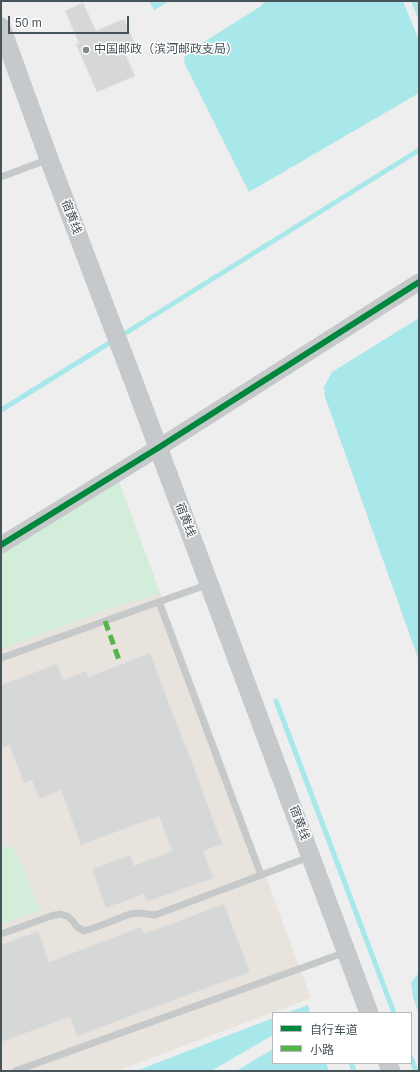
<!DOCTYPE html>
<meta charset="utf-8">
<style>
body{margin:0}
#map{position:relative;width:420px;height:1072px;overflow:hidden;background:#efeeee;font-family:Helvetica,"Noto Sans SC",sans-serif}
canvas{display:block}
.frame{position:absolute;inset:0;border:2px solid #465359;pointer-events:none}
.legend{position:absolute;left:272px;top:1012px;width:140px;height:52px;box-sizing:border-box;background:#fff;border:1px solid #b5babd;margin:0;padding:5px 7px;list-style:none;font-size:12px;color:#465359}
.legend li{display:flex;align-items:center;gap:8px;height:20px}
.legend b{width:20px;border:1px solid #b5babd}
.scale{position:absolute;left:8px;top:16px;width:121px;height:18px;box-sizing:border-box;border:2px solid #465359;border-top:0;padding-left:5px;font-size:12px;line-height:14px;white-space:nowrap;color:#465359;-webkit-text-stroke:3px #fff;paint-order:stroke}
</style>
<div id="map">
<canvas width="420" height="1072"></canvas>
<div class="frame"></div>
<ul class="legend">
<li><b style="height:5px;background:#00873e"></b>自行车道</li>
<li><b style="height:5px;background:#57b448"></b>小路</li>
</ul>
<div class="scale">50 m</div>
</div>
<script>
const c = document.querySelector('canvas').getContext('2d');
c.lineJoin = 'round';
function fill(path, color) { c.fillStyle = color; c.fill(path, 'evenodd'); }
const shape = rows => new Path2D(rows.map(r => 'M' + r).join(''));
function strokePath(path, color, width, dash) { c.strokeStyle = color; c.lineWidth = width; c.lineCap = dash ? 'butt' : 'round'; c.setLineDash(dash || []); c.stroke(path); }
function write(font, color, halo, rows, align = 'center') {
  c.font = font + ' Helvetica,"Noto Sans SC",sans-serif'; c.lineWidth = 3; c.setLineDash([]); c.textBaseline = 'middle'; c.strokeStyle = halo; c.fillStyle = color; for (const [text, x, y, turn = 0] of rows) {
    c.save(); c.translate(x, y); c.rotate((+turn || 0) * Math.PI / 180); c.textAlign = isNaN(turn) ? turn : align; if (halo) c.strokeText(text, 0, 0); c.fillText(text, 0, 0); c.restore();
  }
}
fill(shape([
 [119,482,311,998,117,1071,1,1071,1,555]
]), '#e8e3dd');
fill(shape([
 [119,482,160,594,116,606,1,649,1,555],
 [1,847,11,847,17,853,40,911,1,924]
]), '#d2edd9');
fill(shape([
 [149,1,170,1,154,10],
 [265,1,403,1,419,40,419,93,249,192,184,62,185,54,261,6],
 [411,1,419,1,419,21],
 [419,318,419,661,325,397,324,387,332,372],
 [419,973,419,1014,413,997,411,982],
 [308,1005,310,1013,286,1013],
 [273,1018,273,1035,211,1071,136,1071],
 [273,1049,273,1063,326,1063,329,1071,236,1071]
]), '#a8e7ea');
strokePath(shape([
 [121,336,419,150],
 [1,410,114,340],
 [276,701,394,1013],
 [411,1058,416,1071],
 [351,1063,354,1071]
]), '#a8e7ea', 5);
const building = shape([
 [83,3,96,31,124,19,135,44,123,49,135,76,97,92,76,44,79,43,65,11,83,3],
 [150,653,184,743,185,743,222,844,203,851,213,878,147,902,144,894,106,908,92,869,130,855,134,866,172,851,159,816,81,845,61,790,39,799,32,780,24,783,9,745,1,748,1,685,57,664,63,680,86,671,88,677,150,653],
 [224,904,250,972,77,1036,70,1017,1,1042,1,945,38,931,49,962,141,927,144,934,224,904]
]);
fill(building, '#d6d7d7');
strokePath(building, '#e0e0e1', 1);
strokePath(shape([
 [1,177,49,159],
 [159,602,261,875],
 [1,658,209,584],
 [1,934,51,916,60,914,67,916,72,920,77,927,84,931,94,928,130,914,138,913,155,915,309,857],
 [15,1071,346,952]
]), '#c5c9c9', 7);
strokePath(shape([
 [1,545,158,448,419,282]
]), '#c5c9c9', 17);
strokePath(shape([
 [1,27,49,159,107,312,133,380,369,1013],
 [388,1063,391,1071]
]), '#c5c9cb', 19);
strokePath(shape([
 [105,621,119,660]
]), '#57b448', 5, [10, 5]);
strokePath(shape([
 [1,545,158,448,419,282]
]), '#00873e', 6);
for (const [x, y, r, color] of [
 [86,50,4,"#81898d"]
]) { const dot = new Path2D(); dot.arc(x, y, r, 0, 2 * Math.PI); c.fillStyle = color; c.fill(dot); strokePath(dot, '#fff', 1.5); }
write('12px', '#465359', '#fff', [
 ["中国邮政（滨河邮政支局）",94,50]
], 'left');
write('12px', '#465359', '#fff', [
 ["宿黄线",71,217,69],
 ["宿黄线",185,520,69],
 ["宿黄线",299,823,70]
]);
</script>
